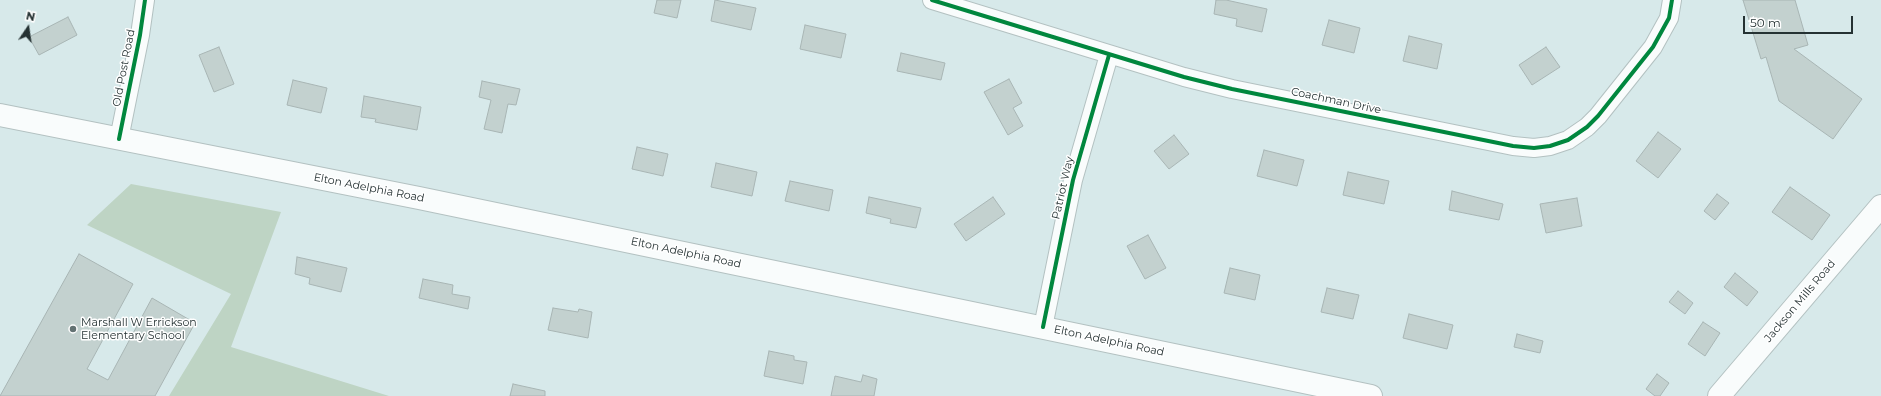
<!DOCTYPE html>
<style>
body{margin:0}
#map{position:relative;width:1881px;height:396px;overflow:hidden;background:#d7e9ea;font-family:Montserrat,sans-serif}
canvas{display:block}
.north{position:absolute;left:8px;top:8px;width:40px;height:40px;-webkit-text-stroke:3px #fff;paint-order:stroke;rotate:13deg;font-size:11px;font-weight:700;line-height:16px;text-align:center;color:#253233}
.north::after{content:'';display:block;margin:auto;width:14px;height:18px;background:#253233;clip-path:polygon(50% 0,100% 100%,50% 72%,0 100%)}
.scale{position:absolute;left:1743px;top:16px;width:110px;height:18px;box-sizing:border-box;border:2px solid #253233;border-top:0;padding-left:5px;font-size:12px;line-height:14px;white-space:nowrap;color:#253233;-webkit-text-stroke:3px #fff;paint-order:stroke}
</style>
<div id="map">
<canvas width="1881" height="396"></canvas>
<div class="north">N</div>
<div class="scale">50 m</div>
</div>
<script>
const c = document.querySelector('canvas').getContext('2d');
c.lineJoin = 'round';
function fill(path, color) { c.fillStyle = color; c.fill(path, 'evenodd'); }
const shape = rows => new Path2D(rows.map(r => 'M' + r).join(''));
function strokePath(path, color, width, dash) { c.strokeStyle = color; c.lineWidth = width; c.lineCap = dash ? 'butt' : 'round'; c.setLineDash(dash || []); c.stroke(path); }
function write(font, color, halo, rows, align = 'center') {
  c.font = font + ' Montserrat,sans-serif'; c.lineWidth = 3; c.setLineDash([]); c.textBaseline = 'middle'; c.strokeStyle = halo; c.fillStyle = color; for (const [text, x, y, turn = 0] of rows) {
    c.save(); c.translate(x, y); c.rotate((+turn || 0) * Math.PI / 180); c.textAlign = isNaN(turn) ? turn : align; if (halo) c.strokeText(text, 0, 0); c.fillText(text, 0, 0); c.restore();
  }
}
fill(shape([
 [131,184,281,212,231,347,389,396,169,396,231,294,87,225]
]), '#bed4c4');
const building = shape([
 [657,0,681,0,677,18,654,13,657,0],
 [715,0,756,8,751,30,711,21,715,0],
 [1216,0,1226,0,1267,9,1262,32,1236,26,1237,19,1214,14,1216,0],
 [1743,0,1795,0,1808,45,1794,49,1862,99,1833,139,1779,101,1766,57,1761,59,1743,0],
 [68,17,77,35,39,55,29,37,68,17],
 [1329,20,1360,28,1354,53,1322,45,1329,20],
 [805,25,846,34,841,58,800,49,805,25],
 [1409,36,1442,44,1437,69,1403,61,1409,36],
 [219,47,234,84,214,92,199,55,219,47],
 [1546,47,1560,67,1532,85,1519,65,1546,47],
 [901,53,945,63,941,80,897,71,901,53],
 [1009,79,1022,103,1013,108,1023,126,1008,135,984,92,1009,79],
 [293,80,327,88,321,113,287,105,293,80],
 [482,81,520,89,516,105,508,104,502,133,484,129,491,100,479,97,482,81],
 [364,96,421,107,417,130,375,122,376,119,361,117,364,96],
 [1658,132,1681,149,1658,178,1636,161,1658,132],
 [1174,135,1189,154,1169,169,1154,151,1174,135],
 [637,147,668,154,663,176,632,169,637,147],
 [1264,150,1304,160,1297,186,1257,176,1264,150],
 [716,163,757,172,752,196,711,187,716,163],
 [1348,172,1389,181,1384,204,1343,195,1348,172],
 [790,181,833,190,829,211,785,201,790,181],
 [1790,187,1830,215,1812,240,1772,212,1790,187],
 [1452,191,1503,204,1499,220,1449,210,1452,191],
 [1717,194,1729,203,1715,220,1704,211,1717,194],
 [869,197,921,208,916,228,890,223,891,219,866,213,869,197],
 [993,197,1005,214,966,241,954,224,993,197],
 [1577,198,1582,226,1546,233,1540,204,1577,198],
 [1148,235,1166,268,1145,279,1127,246,1148,235],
 [79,254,133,284,87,369,108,380,152,298,195,323,155,396,0,396,79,254],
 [297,257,347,268,341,292,309,284,310,278,295,274,297,257],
 [1230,268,1260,275,1255,300,1224,293,1230,268],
 [1735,273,1758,292,1747,306,1724,287,1735,273],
 [423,279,453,285,452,294,470,297,468,309,419,298,423,279],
 [1327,288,1359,295,1353,319,1321,312,1327,288],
 [1678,291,1693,303,1685,314,1669,302,1678,291],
 [553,308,578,312,579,309,592,312,588,338,548,330,553,308],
 [1409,314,1453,325,1447,349,1403,338,1409,314],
 [1703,322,1720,333,1705,356,1688,344,1703,322],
 [1517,334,1543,341,1540,353,1514,347,1517,334],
 [769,351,794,356,794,360,807,362,803,384,764,376,769,351],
 [1657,374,1669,383,1660,396,1655,396,1646,389,1657,374],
 [863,375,877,379,874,396,831,396,835,376,861,382,863,375],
 [513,384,545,391,545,396,510,396,513,384]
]);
fill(building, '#c3d1cf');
strokePath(building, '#a8b5b4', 1);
const minor = shape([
 [932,0,1184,77,1232,89,1513,146,1534,148,1550,146,1568,140,1587,127,1598,116,1653,47,1669,18,1672,0],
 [119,139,140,35,145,0],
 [1043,327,1073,180,1109,55]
]);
const major = shape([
 [0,115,419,198,1371,396],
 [1719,396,1881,206]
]);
strokePath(minor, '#b3c1c1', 20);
strokePath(major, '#b3c1c1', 24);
strokePath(minor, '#f9fcfc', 18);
strokePath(major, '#f9fcfc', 22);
strokePath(shape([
 [932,0,1184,77,1232,89,1513,146,1534,148,1550,146,1568,140,1587,127,1598,116,1653,47,1669,18,1672,0],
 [119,139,140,35,145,0],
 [1043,327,1073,180,1109,55]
]), '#00873e', 4);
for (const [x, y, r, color] of [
 [73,329,4,"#637273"]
]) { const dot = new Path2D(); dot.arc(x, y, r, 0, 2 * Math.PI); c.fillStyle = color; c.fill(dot); strokePath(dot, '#fff', 1.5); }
write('11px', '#253233', '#fff', [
 ["Old Post Road",124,68,-79],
 ["Coachman Drive",1336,101,12],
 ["Elton Adelphia Road",369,188,11],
 ["Patriot Way",1063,188,-77],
 ["Elton Adelphia Road",686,253,12],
 ["Jackson Mills Road",1800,301,-50],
 ["Elton Adelphia Road",1109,341,12]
]);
write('11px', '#253233', '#fff', [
 ["Marshall W Errickson",81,323],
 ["Elementary School",81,336]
], 'left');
</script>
